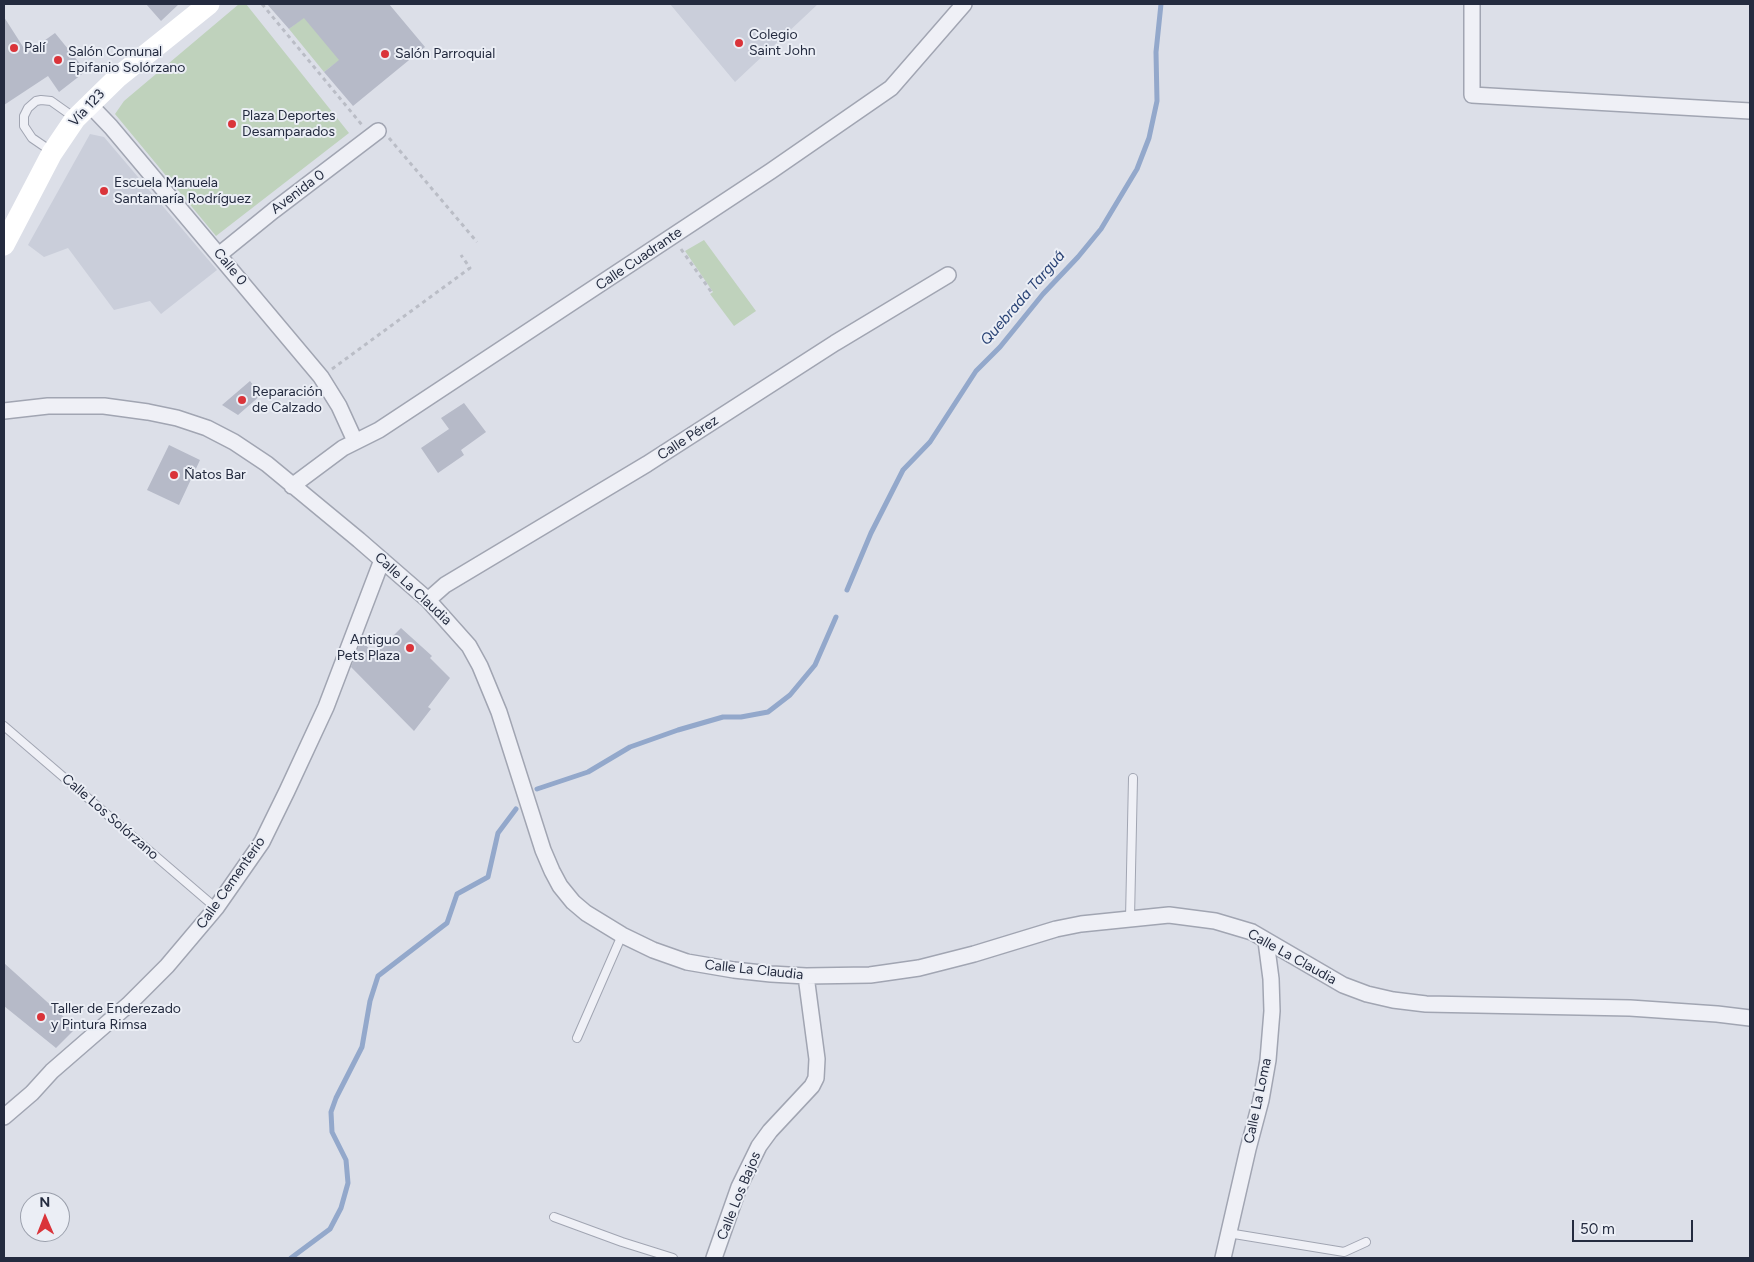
<!DOCTYPE html>
<meta charset="utf-8">
<style>
body{margin:0}
#map{position:relative;width:1754px;height:1262px;overflow:hidden;background:#dcdfe8;font-family:Figtree,sans-serif}
canvas{display:block}
.frame{position:absolute;inset:0;border:5px solid #242b3f;pointer-events:none}
.north{position:absolute;left:20px;top:1192px;width:50px;height:50px;box-sizing:border-box;background:#ebeef5;border:1px solid #9ba0ac;border-radius:50%;rotate:359deg;font-size:14px;font-weight:700;line-height:20px;text-align:center;color:#242b3f}
.north::after{content:'';display:block;margin:auto;width:18px;height:22px;background:#da343a;clip-path:polygon(50% 0,100% 100%,50% 72%,0 100%)}
.scale{position:absolute;left:1572px;top:1220px;width:121px;height:22px;box-sizing:border-box;border:2px solid #242b3f;border-top:0;padding-left:6px;font-size:15px;line-height:18px;white-space:nowrap;color:#242b3f;-webkit-text-stroke:4px #ebeef5;paint-order:stroke}
</style>
<div id="map">
<canvas width="1754" height="1262"></canvas>
<div class="frame"></div>
<div class="north">N</div>
<div class="scale">50 m</div>
</div>
<script>
const c = document.querySelector('canvas').getContext('2d');
c.lineJoin = 'round';
function fill(path, color) { c.fillStyle = color; c.fill(path, 'evenodd'); }
const shape = rows => new Path2D(rows.map(r => 'M' + r).join(''));
function strokePath(path, color, width, dash) { c.strokeStyle = color; c.lineWidth = width; c.lineCap = dash ? 'butt' : 'round'; c.setLineDash(dash || []); c.stroke(path); }
function write(font, color, halo, rows, align = 'center') {
  c.font = font + ' Figtree,sans-serif'; c.lineWidth = 4; c.setLineDash([]); c.textBaseline = 'middle'; c.strokeStyle = halo; c.fillStyle = color; for (const [text, x, y, turn = 0] of rows) {
    c.save(); c.translate(x, y); c.rotate((+turn || 0) * Math.PI / 180); c.textAlign = isNaN(turn) ? turn : align; if (halo) c.strokeText(text, 0, 0); c.fillText(text, 0, 0); c.restore();
  }
}
fill(shape([
 [670,4,818,4,735,82],
 [90,134,104,137,217,270,161,314,150,301,114,310,68,248,44,257,28,245]
]), '#caceda');
fill(shape([
 [239,4,246,4,349,133,216,236,115,114,124,101],
 [304,17,366,45,333,65,324,72,289,29],
 [704,240,756,311,734,326,710,294,713,292,685,251]
]), '#bfd2bc');
strokePath(shape([
 [847,590,871,533,903,470,930,442,976,371,1000,347,1043,294,1078,257,1101,229,1137,169,1149,138,1157,101,1156,52,1161,4],
 [537,789,588,772,630,747,678,730,723,717,741,717,768,712,790,695,815,665,836,617],
 [291,1258,330,1229,341,1208,348,1183,346,1160,332,1132,331,1112,336,1098,362,1047,370,1001,378,976,447,923,457,894,488,877,498,833,516,809]
]), '#93a8cb', 5);
fill(shape([
 [146,4,179,4,161,21],
 [267,4,389,4,425,47,353,106,324,72,339,60,304,18,289,29],
 [4,17,27,53,55,33,86,71,59,92,48,76,4,105],
 [250,381,261,395,238,415,222,405],
 [464,403,486,432,461,450,464,455,438,473,421,448,449,429,441,418],
 [169,445,200,460,179,505,147,490],
 [401,628,432,656,430,658,450,678,428,707,431,709,414,731,351,667,361,641,375,654],
 [4,963,76,1028,56,1048,4,1006]
]), '#b6bac8');
const service = shape([
 [51,151,32,138,24,126,24,116,28,108,36,101,41,100,51,101,75,118],
 [4,726,216,908],
 [1130,918,1133,778],
 [577,1038,622,935],
 [554,1217,622,1242,673,1258],
 [1228,1233,1344,1252,1366,1242]
]);
const minor = shape([
 [1472,4,1472,95,1750,111],
 [89,104,111,127,321,377,339,406,355,441],
 [220,254,273,211,378,131],
 [4,411,48,406,104,406,148,412,177,418,207,428,234,442,267,464,359,540,428,600,469,646,480,666,499,712,543,850,552,871,560,886,573,902,586,913,622,935,653,950,687,962,734,970,771,974,806,976,870,975,919,968,974,954,1056,929,1081,924,1169,915,1215,921,1252,932,1343,985,1367,994,1393,1000,1426,1004,1630,1008,1717,1014,1750,1018],
 [292,486,343,448,379,430,771,171,891,88,964,4],
 [428,600,445,585,647,464,835,343,948,275],
 [4,1117,32,1093,52,1071,128,1005,167,966,216,908,262,842,287,791,326,707,382,560],
 [714,1258,739,1187,759,1146,770,1131,812,1086,816,1078,817,1059,806,976],
 [1223,1258,1248,1149,1261,1100,1268,1060,1272,1011,1271,979,1266,941]
]);
strokePath(service, '#a1a5b2', 10);
strokePath(minor, '#a1a5b2', 18);
strokePath(shape([
 [262,4,362,125],
 [389,138,477,242],
 [681,249,712,293],
 [332,369,470,268,461,255]
]), '#babdc6', 3, [4, 4]);
strokePath(service, '#eff0f6', 8);
strokePath(minor, '#eff0f6', 15);
strokePath(shape([
 [4,245,52,153,75,119,118,77,209,4]
]), '#fff', 21);
for (const [x, y, r, color] of [
 [739,43,5,"#da343a"],
 [14,48,5,"#da343a"],
 [385,54,5,"#da343a"],
 [58,60,5,"#da343a"],
 [232,124,5,"#da343a"],
 [104,191,5,"#da343a"],
 [242,400,5,"#da343a"],
 [174,475,5,"#da343a"],
 [410,648,5,"#da343a"],
 [41,1017,5,"#da343a"]
]) { const dot = new Path2D(); dot.arc(x, y, r, 0, 2 * Math.PI); c.fillStyle = color; c.fill(dot); strokePath(dot, '#ebeef5', 2); }
write('14px', '#242b3f', '#ebeef5', [
 ["Colegio",749,35],
 ["Saint John",749,51],
 ["Palí",24,48],
 ["Salón Comunal",68,52],
 ["Epifanio Solórzano",68,68],
 ["Salón Parroquial",395,54],
 ["Plaza Deportes",242,116],
 ["Desamparados",242,132],
 ["Escuela Manuela",114,183],
 ["Santamaría Rodríguez",114,199],
 ["Reparación",252,392],
 ["de Calzado",252,408],
 ["Ñatos Bar",184,475],
 ["Antiguo",400,640,"right"],
 ["Pets Plaza",400,656,"right"],
 ["Taller de Enderezado",51,1009],
 ["y Pintura Rimsa",51,1025]
], 'left');
write('14px', '#242b3f', '#ebeef5', [
 ["Vía 123",87,108,-47],
 ["Avenida 0",298,192,-37],
 ["Calle Cuadrante",639,259,-34],
 ["Calle 0",230,267,50],
 ["Calle Pérez",688,438,-33],
 ["Calle La Claudia",413,589,43],
 ["Calle Los Solórzano",110,817,41],
 ["Calle Cementerio",231,883,-55],
 ["Calle La Claudia",1292,957,29],
 ["Calle La Claudia",754,970,6],
 ["Calle La Loma",1258,1101,-78],
 ["Calle Los Bajos",739,1196,-68]
]);
write('italic 15px', '#2b4476', '#ebeef5', [
 ["Quebrada Targuá",1023,298,-49]
]);
</script>
